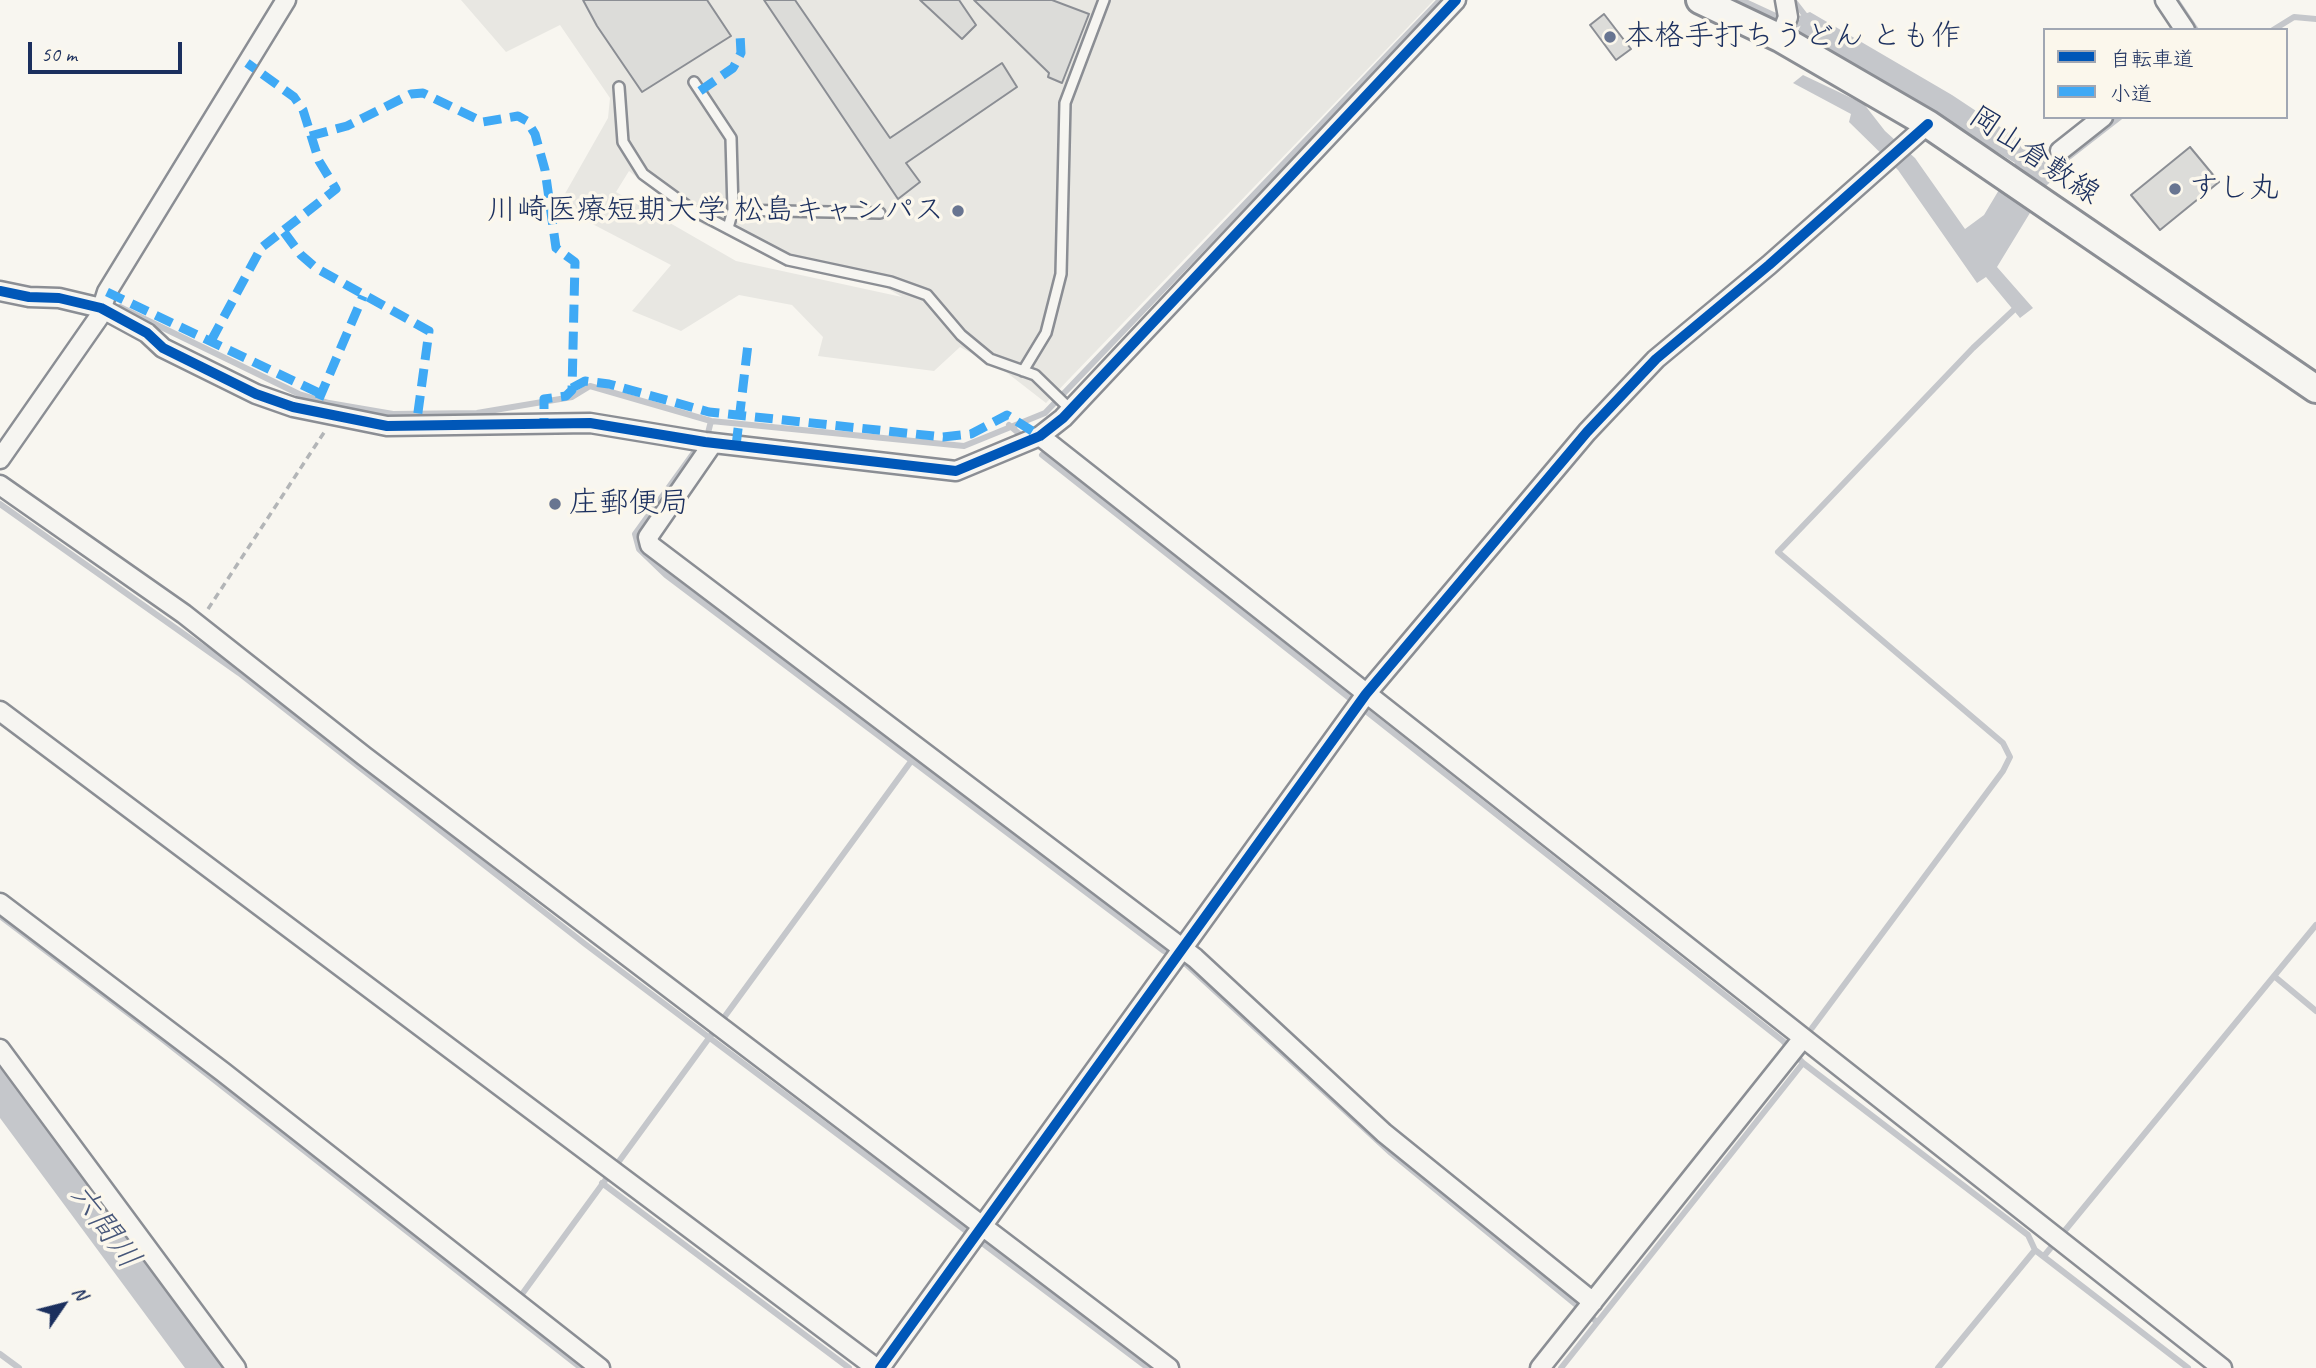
<!DOCTYPE html>
<meta charset="utf-8">
<style>
body{margin:0}
#map{position:relative;width:2316px;height:1368px;overflow:hidden;background:#f8f6f0;font-family:Caveat,"Klee One",sans-serif}
canvas{display:block}
.legend{position:absolute;left:2043px;top:28px;width:245px;height:91px;box-sizing:border-box;background:#fbf7ec;border:2px solid #a1a7b3;margin:0;padding:9px 12px;list-style:none;font-size:21px;color:#1b2f5e}
.legend li{display:flex;align-items:center;gap:14px;height:35px}
.legend b{width:35px;border:2px solid #a1a7b3}
.north{position:absolute;left:28px;top:1270px;width:70px;height:70px;-webkit-text-stroke:5px #fbf7ec;paint-order:stroke;rotate:55deg;font-size:19px;font-weight:700;line-height:28px;text-align:center;color:#1b2f5e}
.north::after{content:'';display:block;margin:auto;width:24px;height:32px;background:#1b2f5e;clip-path:polygon(50% 0,100% 100%,50% 72%,0 100%)}
.scale{position:absolute;left:28px;top:42px;width:154px;height:32px;box-sizing:border-box;border:4px solid #1b2f5e;border-top:0;padding-left:9px;font-size:21px;line-height:24px;white-space:nowrap;color:#1b2f5e;-webkit-text-stroke:5px #fbf7ec;paint-order:stroke}
</style>
<div id="map">
<canvas width="2316" height="1368"></canvas>
<ul class="legend">
<li><b style="height:9px;background:#0057b8"></b>自転車道</li>
<li><b style="height:9px;background:#3fa9f5"></b>小道</li>
</ul>
<div class="north">N</div>
<div class="scale">50 m</div>
</div>
<script>
const c = document.querySelector('canvas').getContext('2d');
c.lineJoin = 'round';
function fill(path, color) { c.fillStyle = color; c.fill(path, 'evenodd'); }
const shape = rows => new Path2D(rows.map(r => 'M' + r).join(''));
function strokePath(path, color, width, dash) { c.strokeStyle = color; c.lineWidth = width; c.lineCap = dash ? 'butt' : 'round'; c.setLineDash(dash || []); c.stroke(path); }
function write(font, color, halo, rows, align = 'center') {
  c.font = font + ' Caveat,"Klee One",sans-serif'; c.lineWidth = 7; c.setLineDash([]); c.textBaseline = 'middle'; c.strokeStyle = halo; c.fillStyle = color; for (const [text, x, y, turn = 0] of rows) {
    c.save(); c.translate(x, y); c.rotate((+turn || 0) * Math.PI / 180); c.textAlign = isNaN(turn) ? turn : align; if (halo) c.strokeText(text, 0, 0); c.fillText(text, 0, 0); c.restore();
  }
}
fill(shape([
 [461,0,1434,0,1046,403,1006,372,960,347,934,371,818,356,823,337,792,305,739,295,681,331,632,311,671,265,558,206,608,118,610,98,560,25,506,52],
 [629,171,663,198,704,225,808,267,883,286,902,297,736,261,616,192]
]), '#e8e7e2');
fill(shape([
 [1810,12,1952,95,2047,158,2052,155,2063,171,2047,185,1997,267,2033,308,2020,318,1986,277,1977,283,1898,170,1849,122,1851,114,1793,83,1803,75,1864,104,1885,131,1915,158,1965,229,1984,215,2015,163,1798,31,1801,25,1799,16]
]), '#c5c7cb');
strokePath(shape([
 [1741,0,1795,25,1806,20],
 [1793,0,1807,18],
 [2176,0,2196,30],
 [2273,30,2294,17,2316,19],
 [2052,170,2120,117],
 [120,307,299,394,329,403,393,414,477,413,572,397,590,386,711,421,964,446,1045,413,1440,0],
 [711,421,708,433,635,534,639,549,666,575,1164,951,1187,965,1391,1153,1597,1322],
 [1009,425,1023,437],
 [1042,455,1783,1041,1803,1063,2028,1235,2035,1250],
 [0,504,239,673,585,944,1148,1368],
 [0,916,161,1038,581,1368],
 [2274,976,2316,1011],
 [1812,1028,2003,771,2010,757,2003,743,1778,552,1973,348,2019,305],
 [602,1183,849,1368],
 [2044,1256,2316,925],
 [517,1301,912,760],
 [0,1354,19,1368],
 [1561,1368,1803,1063],
 [1938,1368,2035,1250,2188,1368]
]), '#c5c7cb', 6);
strokePath(shape([
 [0,1087,208,1368]
]), '#c5c7cb', 37);
const building = shape([
 [583,0,707,0,731,36,642,92,597,26,583,0],
 [764,0,795,0,890,138,1002,63,1017,87,906,163,920,182,898,199,764,0],
 [920,0,959,0,976,25,962,39,920,0],
 [974,0,1052,0,1089,14,1062,83,1048,77,1049,73,974,0],
 [1604,14,1631,49,1616,60,1590,25,1604,14],
 [2190,147,2219,182,2160,230,2131,195,2190,147]
]);
fill(building, '#dcdcd9');
strokePath(building, '#8b8e94', 2);
const lane = shape([
 [694,82,731,138,733,210,728,228],
 [619,87,623,142,643,174,691,209,788,260,891,282,927,295,961,335,990,359,1035,375,1071,410],
 [733,210,880,213],
 [1023,371,1046,333,1061,274,1065,103,1104,0]
]);
const street = shape([
 [2165,0,2185,30],
 [1780,38,1788,17,1785,0],
 [2060,151,2103,117],
 [0,291,29,297,59,298,101,308,147,333,163,348,256,394,293,407,387,426,590,423,705,442,956,471,1040,436,1063,418,1456,0],
 [1040,436,2222,1368],
 [713,443,648,537,650,545,1195,958,1384,1133,1593,1302],
 [0,459,99,317,107,292,286,0],
 [0,485,184,614,364,756,1169,1368],
 [0,711,876,1368],
 [0,903,223,1072,600,1368],
 [0,1049,236,1368],
 [880,1368,1366,694,1587,432,1656,359,1769,265,1928,124],
 [1540,1368,1803,1038]
]);
const secondary = shape([
 [1700,0,1780,38,1928,124,2316,389]
]);
strokePath(lane, '#8b8e94', 14);
strokePath(street, '#8b8e94', 23);
strokePath(secondary, '#8b8e94', 32);
strokePath(shape([
 [208,609,325,431]
]), '#b3b5b7', 3.5, [7, 5]);
strokePath(lane, '#f6f5f1', 9);
strokePath(street, '#f6f5f1', 18);
strokePath(secondary, '#f6f5f1', 26);
strokePath(shape([
 [700,91,733,68,741,53,740,34],
 [310,136,347,126,411,94,423,93,483,122,518,116,527,121,535,134,545,170,556,248,575,262,572,390,566,396,544,399,544,423],
 [284,232,301,255,316,268,429,331,416,427],
 [107,292,321,394],
 [211,341,261,248,336,189,319,161,303,110,294,97,247,63],
 [572,388,585,381,609,384,709,412,943,437,971,434,1007,415,1040,436],
 [319,399,363,296],
 [736,446,748,344]
]), '#3fa9f5', 9, [18, 9]);
strokePath(shape([
 [0,291,29,297,59,298,101,308,147,333,163,348,256,394,293,407,387,426,590,423,705,442,956,471,1040,436,1063,418,1456,0],
 [880,1368,1366,694,1587,432,1656,359,1769,265,1928,124]
]), '#0057b8', 10);
for (const [x, y, r, color] of [
 [1610,37,7,"#687591"],
 [2175,189,7,"#687591"],
 [958,211,7,"#687591"],
 [555,504,7,"#687591"]
]) { const dot = new Path2D(); dot.arc(x, y, r, 0, 2 * Math.PI); c.fillStyle = color; c.fill(dot); strokePath(dot, '#fbf7ec', 2.5); }
write('30px', '#1b2f5e', '#fbf7ec', [
 ["本格手打ちうどん とも作",1624,37],
 ["すし丸",2189,189],
 ["川崎医療短期大学 松島キャンパス",944,211,"right"],
 ["庄郵便局",569,504]
], 'left');
write('30px', '#1b2f5e', '#fbf7ec', [
 ["岡山倉敷線",2034,156,34]
]);
write('italic 32px', '#47577a', '#fbf7ec', [
 ["六間川",104,1227,54]
]);
</script>
